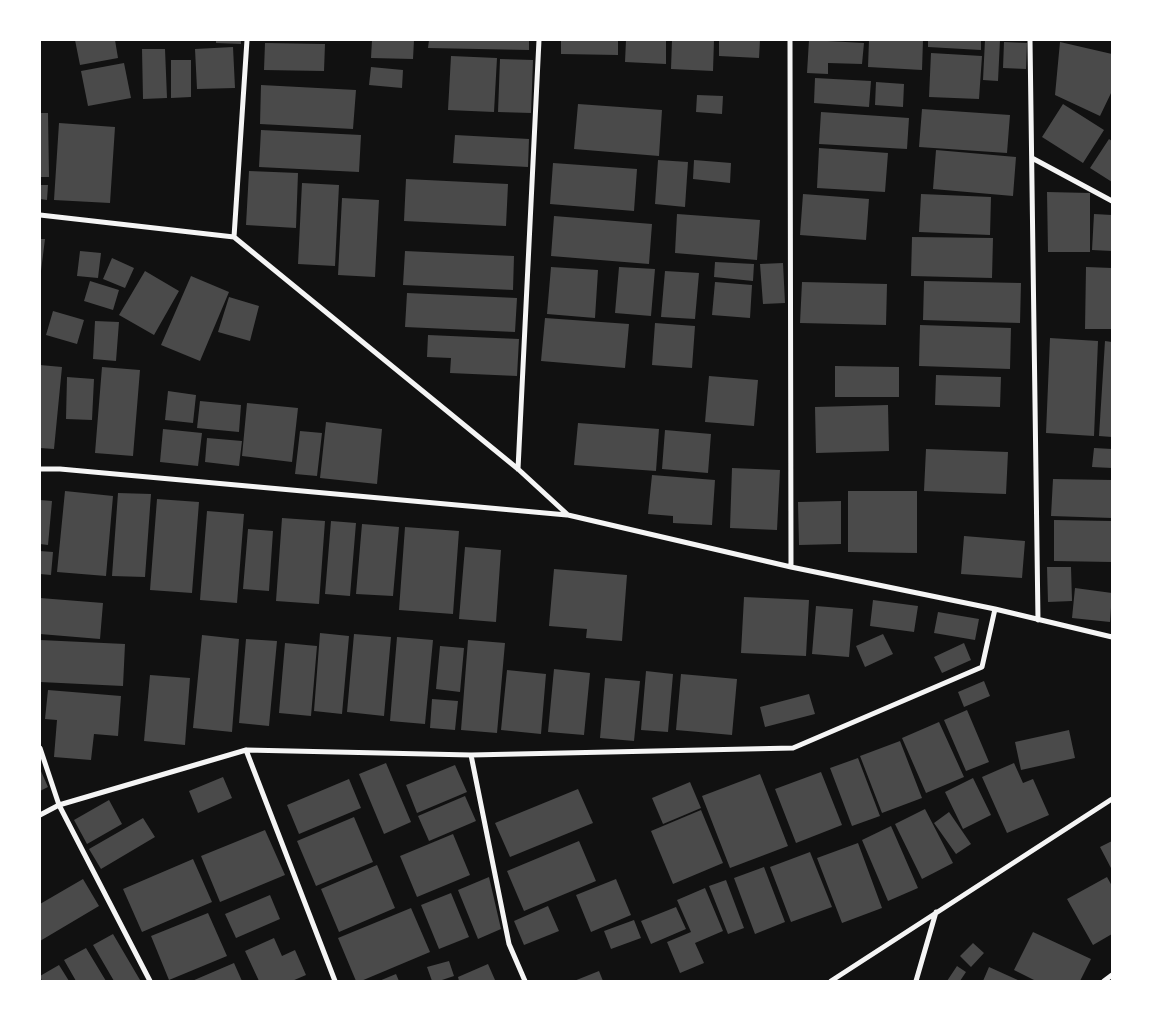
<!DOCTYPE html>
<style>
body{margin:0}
#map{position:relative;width:1152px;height:1021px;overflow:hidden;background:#111;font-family:Quicksand,sans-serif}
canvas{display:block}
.frame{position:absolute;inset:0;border:41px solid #fff;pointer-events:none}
</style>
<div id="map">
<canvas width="1152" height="1021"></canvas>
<div class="frame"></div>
</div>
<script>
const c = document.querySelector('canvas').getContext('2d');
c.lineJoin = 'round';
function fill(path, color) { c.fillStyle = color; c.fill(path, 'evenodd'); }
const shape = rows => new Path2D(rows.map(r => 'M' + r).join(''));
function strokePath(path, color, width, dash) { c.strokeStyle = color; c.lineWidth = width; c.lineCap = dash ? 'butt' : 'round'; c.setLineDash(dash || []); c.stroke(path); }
fill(shape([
 [75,40,115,40,118,58,80,65],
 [216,40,241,40,241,44,216,43],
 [372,40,414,40,413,59,371,58],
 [429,40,529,40,529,50,428,48],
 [561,40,618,40,618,55,561,54],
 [626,40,666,40,666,64,625,62],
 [672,40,714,40,713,71,671,69],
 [719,40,760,40,759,58,719,56],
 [809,40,864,43,862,64,828,63,828,74,807,73],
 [869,40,923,40,922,70,868,67],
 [928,40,981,40,981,50,928,47],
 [985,40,1000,40,998,81,983,80],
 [1004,42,1027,43,1026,69,1003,68],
 [1060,42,1112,54,1112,91,1100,116,1055,95],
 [265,43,325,44,324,71,264,70],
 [233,47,235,88,197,89,195,49],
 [142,49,165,49,167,98,143,99],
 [931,53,982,56,979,99,929,97],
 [451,56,497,58,494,112,448,110],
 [500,59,533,60,531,113,498,112],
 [171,60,191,60,191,97,171,98],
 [124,63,131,98,88,106,81,71],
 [371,67,403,70,402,88,369,85],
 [815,78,871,81,869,107,814,103],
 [876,82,904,84,903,107,875,105],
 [261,85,356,90,353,129,260,124],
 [697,95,723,96,722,114,696,112],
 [578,104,662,110,659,156,574,149],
 [1063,104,1104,130,1083,163,1042,137],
 [922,109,1010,115,1007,153,919,147],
 [821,112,909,118,907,149,819,144],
 [40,113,48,113,49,177,40,177],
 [59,123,115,127,110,203,54,200],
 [261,130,361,135,359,172,259,167],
 [455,135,529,139,528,167,453,163],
 [1109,139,1112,141,1112,182,1090,168],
 [819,148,888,153,885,192,817,188],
 [936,150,1016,157,1013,196,933,189],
 [658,160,688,162,685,207,655,204],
 [694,160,731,163,730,183,693,179],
 [553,163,637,169,634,211,550,204],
 [249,171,298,173,296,228,246,225],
 [406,179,508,184,506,226,404,221],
 [302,183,339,185,335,266,298,264],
 [40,185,48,185,47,200,40,199],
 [1047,192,1090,193,1090,252,1048,252],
 [803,194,869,199,866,240,800,235],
 [921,194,991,197,990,235,919,232],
 [342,198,379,200,375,277,338,275],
 [677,214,760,220,757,260,675,253],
 [1094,214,1112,215,1112,251,1092,250],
 [554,216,652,224,649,264,551,256],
 [912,237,993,238,992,278,911,276],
 [40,239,45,239,41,271,40,271],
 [80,251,101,253,98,278,77,276],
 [405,251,514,256,513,290,403,285],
 [112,258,134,268,125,288,103,279],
 [715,262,754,264,753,281,714,277],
 [783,263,785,303,763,304,760,264],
 [551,267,598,270,595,318,547,314],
 [619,267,655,269,651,316,615,313],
 [1086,267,1112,268,1112,329,1085,329],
 [145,271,179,291,154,335,119,315],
 [665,271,699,273,695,319,661,317],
 [191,276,229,292,200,361,161,345],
 [90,281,119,290,113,310,84,301],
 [924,281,1021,283,1020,323,923,320],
 [715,282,752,285,750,318,712,315],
 [802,282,887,284,886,325,800,323],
 [407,293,517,298,515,332,405,327],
 [229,297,259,306,250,341,218,332],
 [53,311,84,320,77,344,46,335],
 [545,318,629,324,625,368,541,361],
 [95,321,119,322,116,361,93,359],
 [655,323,695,326,692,368,652,365],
 [920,325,1011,328,1010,369,919,366],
 [428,335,519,339,517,376,450,373,451,358,427,357],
 [1050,338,1098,341,1094,436,1046,433],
 [1105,341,1112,342,1112,437,1099,436],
 [40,365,62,367,54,449,40,448],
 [835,366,899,367,899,397,835,397],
 [102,367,140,370,133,456,95,453],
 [936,375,1001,377,1000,407,935,405],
 [709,376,758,380,754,426,705,422],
 [67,377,94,379,92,420,66,419],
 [168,391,196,395,193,423,165,420],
 [200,401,241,405,239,432,197,428],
 [247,403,298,408,292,462,242,456],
 [888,405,889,451,816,453,815,407],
 [326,422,382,429,377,484,320,478],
 [578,423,659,429,656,471,574,465],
 [163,429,202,433,198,466,160,462],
 [665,430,711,434,708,473,662,469],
 [300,431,322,433,317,476,295,474],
 [207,438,242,441,239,466,205,462],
 [1094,448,1112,449,1112,468,1092,467],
 [926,449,1008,452,1006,494,924,491],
 [732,468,780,470,777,530,730,528],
 [652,475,715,480,712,525,673,523,673,516,648,514],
 [1053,479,1112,480,1112,518,1051,516],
 [65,491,113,496,106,576,57,572],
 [848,491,917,491,917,553,848,552],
 [118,493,151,494,145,577,112,576],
 [157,499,199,502,192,593,150,590],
 [40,500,52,501,48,545,40,544],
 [841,501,841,544,799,545,798,502],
 [207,511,244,514,237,603,200,600],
 [282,518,325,521,319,604,276,601],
 [1054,520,1112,521,1112,562,1054,561],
 [331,521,356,523,350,596,325,594],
 [362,524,399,527,393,596,356,594],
 [405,527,459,531,453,614,399,610],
 [248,529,273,531,269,591,243,589],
 [964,536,1025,541,1022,578,961,574],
 [465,547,501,550,496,622,459,619],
 [40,551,53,552,51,575,40,574],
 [1047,567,1071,567,1072,601,1048,602],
 [554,569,627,575,622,641,586,638,587,629,549,626],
 [1075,588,1112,593,1110,622,1072,618],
 [744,597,809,600,806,656,741,653],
 [40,598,103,603,100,639,40,634],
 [873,600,918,606,914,632,870,626],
 [816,606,853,609,849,657,812,654],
 [938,612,979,619,975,640,934,633],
 [320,633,349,636,342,714,314,711],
 [354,634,391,637,384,716,347,712],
 [883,634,893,654,865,667,856,646],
 [202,635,239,639,232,732,193,728],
 [397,637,433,640,425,724,390,721],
 [246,639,277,641,269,726,239,723],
 [40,640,125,644,123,686,40,682],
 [468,640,505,643,497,733,461,730],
 [285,643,317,646,311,716,279,713],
 [964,643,971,660,942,673,934,657],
 [440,646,464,648,460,692,436,689],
 [554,669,590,673,584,735,548,732],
 [507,670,546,674,541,734,501,730],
 [646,671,673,674,668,732,641,730],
 [681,674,737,679,732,735,676,730],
 [150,675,190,678,185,745,144,741],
 [605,678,640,681,634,741,600,738],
 [984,681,990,696,964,707,958,692],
 [48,690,121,696,118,736,94,734,91,760,54,757,57,720,45,719],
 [809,694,815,714,765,727,760,707],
 [432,699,458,701,455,730,430,728],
 [967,710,989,762,966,771,944,720],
 [939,722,964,777,926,793,902,738],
 [1069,730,1075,758,1021,770,1015,742],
 [900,741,922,798,882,813,860,756],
 [858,758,880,816,852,826,830,768],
 [386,763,411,822,384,834,359,774],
 [1014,763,1023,783,1033,779,1049,815,1007,833,982,777],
 [455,765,467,792,417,813,406,785],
 [40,769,48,787,40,791],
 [821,772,842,825,796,843,775,789],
 [760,774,788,846,730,868,702,796],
 [223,777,232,798,198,813,189,791],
 [973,778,991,815,963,829,945,792],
 [349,779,361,808,299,834,287,805],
 [690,782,701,808,663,824,652,798],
 [578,789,593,823,510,857,495,823],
 [465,796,476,821,429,841,418,816],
 [109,800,122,824,87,844,74,820],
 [925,809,953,863,922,879,895,824],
 [701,810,723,863,673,884,651,831],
 [949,812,971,844,956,854,934,823],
 [354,817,373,862,316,886,297,841],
 [143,818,155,837,101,869,89,849],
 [891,826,918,888,888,901,862,840],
 [265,830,285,875,220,902,201,856],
 [453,834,470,875,417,897,400,856],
 [579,841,596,881,524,911,507,871],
 [1112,841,1112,870,1100,847],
 [858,843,882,908,842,923,817,858],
 [810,852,832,907,791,922,770,867],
 [193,859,212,902,142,932,123,889],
 [377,865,395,908,339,932,321,889],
 [764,867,785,922,755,934,734,878],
 [489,877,501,929,478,939,458,890],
 [1107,877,1112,886,1112,934,1093,945,1067,899],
 [83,879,99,906,40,941,40,904],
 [616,879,631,915,591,932,576,895],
 [726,880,744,928,728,934,709,886],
 [705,888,723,931,695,943,704,963,680,973,667,942,691,932,677,900],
 [451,893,469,937,439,949,421,905],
 [270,895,280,919,236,938,225,914],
 [548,906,559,931,524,945,514,921],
 [676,907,686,929,651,944,641,921],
 [411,908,430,952,361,981,356,981,338,938],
 [208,913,227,956,169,980,151,936],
 [634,920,641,938,611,949,604,931],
 [1033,932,1091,959,1080,981,1036,981,1014,970],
 [113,934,140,980,114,981,93,945],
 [274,938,282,956,295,950,306,975,292,981,259,981,245,951],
 [973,943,984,953,971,967,960,956],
 [86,948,106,981,76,981,64,960],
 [449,961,454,976,439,981,432,981,427,967],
 [234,963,242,981,192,981],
 [488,964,495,980,459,981,458,977],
 [59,965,69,981,42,981,40,976],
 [957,966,966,972,960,981,947,981],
 [989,967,1020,981,983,981],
 [599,971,603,981,574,981],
 [396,974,399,981,379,981]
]), '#4a4a4a');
strokePath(shape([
 [790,40,791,567],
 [1030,40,1038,620],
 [1032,158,1112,201],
 [40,215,234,237,518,469,568,515,791,567,995,609,1112,637],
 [234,237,247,40],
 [40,469,60,469,567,515],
 [518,469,539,40],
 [40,748,59,805,150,981],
 [246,750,335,981],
 [471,755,509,944,525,981],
 [40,815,59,805,246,750,471,755,793,748,982,667,995,609],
 [831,981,1112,799],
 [916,981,936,912],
 [1104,981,1112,975]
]), '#f5f5f5', 5);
</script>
